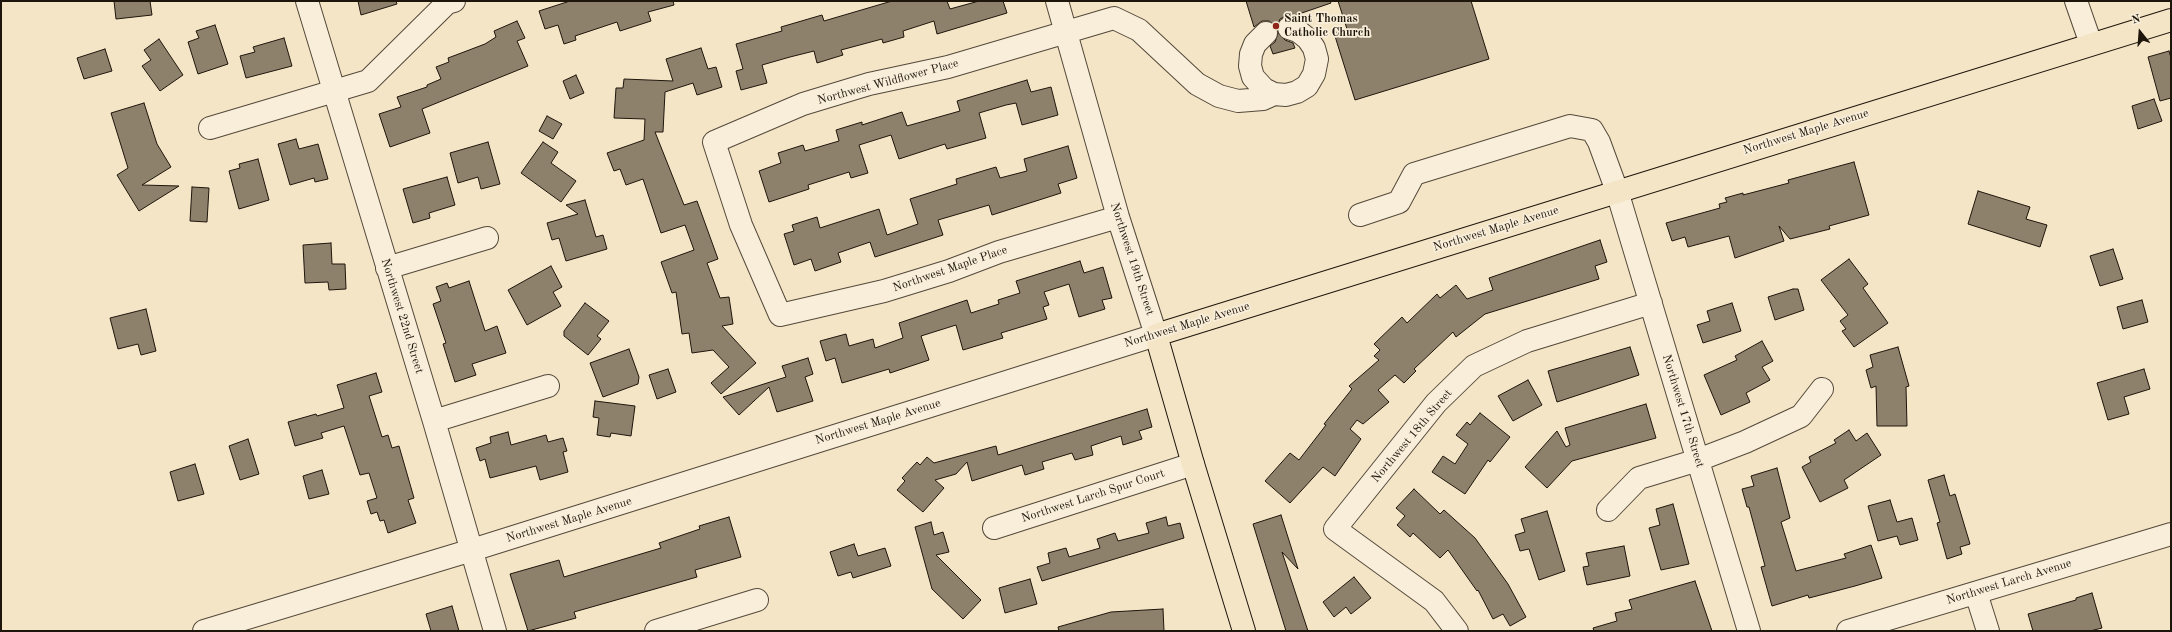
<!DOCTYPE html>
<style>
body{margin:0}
#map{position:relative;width:2172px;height:632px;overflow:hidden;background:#f4e5c6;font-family:"Old Standard TT",serif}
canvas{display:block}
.frame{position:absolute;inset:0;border:2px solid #1e150b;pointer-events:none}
.north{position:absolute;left:2120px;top:12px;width:40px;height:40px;-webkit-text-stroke:3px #f8eeda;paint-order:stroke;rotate:343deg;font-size:11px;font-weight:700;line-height:16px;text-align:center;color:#1e150b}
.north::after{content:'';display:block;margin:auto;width:14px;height:18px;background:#1e150b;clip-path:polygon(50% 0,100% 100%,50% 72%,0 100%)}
</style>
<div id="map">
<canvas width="2172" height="632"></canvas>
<div class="frame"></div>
<div class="north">N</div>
</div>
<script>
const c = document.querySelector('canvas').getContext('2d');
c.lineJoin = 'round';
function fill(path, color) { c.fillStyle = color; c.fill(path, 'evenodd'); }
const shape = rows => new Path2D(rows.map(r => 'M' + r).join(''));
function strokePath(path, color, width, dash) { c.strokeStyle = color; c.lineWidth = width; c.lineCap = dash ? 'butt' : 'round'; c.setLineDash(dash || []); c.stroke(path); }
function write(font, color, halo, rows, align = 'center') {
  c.font = font + ' "Old Standard TT",serif'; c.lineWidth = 3.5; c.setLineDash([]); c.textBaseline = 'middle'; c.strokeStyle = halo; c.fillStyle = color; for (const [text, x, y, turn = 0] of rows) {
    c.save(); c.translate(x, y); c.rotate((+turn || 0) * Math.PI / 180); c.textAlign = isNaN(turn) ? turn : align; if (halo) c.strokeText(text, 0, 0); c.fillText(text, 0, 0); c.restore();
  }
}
const building = shape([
 [114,1,150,1,152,15,116,19,114,1],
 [358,1,396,1,397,4,361,15,358,1],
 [570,1,673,1,674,5,648,12,651,21,620,31,617,22,575,36,576,40,564,44,558,25,545,29,539,11,570,1],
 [892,1,947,1,950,9,979,1,1003,1,1007,13,937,34,934,21,903,31,904,37,883,43,882,39,841,50,843,55,817,63,814,51,790,57,762,65,767,83,741,90,736,71,743,69,736,44,782,31,781,27,822,15,824,21,892,1],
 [1246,1,1330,1,1331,3,1293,16,1286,16,1280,19,1277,28,1269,21,1262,21,1254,27,1246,1],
 [1338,1,1471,1,1489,59,1355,100,1334,33,1347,29,1338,1],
 [517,21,525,38,517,41,528,66,422,109,430,133,390,147,379,114,401,107,397,97,427,87,427,85,441,79,436,67,449,62,448,58,485,44,496,37,494,31,517,21],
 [215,25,228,64,198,74,188,42,199,38,196,31,215,25],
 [1278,33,1285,40,1293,43,1295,48,1273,54,1270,46,1275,42,1278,33],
 [284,38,292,66,246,78,240,56,255,52,253,47,284,38],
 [159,39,183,75,160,91,142,66,151,60,144,50,159,39],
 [701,48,708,69,716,67,722,87,697,95,693,83,665,92,663,132,655,132,684,205,697,201,718,259,707,263,720,298,729,297,733,324,722,326,756,363,721,394,711,383,729,367,713,350,692,353,689,333,682,334,676,292,672,293,661,262,694,250,685,225,661,233,643,179,626,185,620,169,614,171,607,153,644,140,645,119,614,118,616,88,623,88,624,79,673,81,666,59,701,48],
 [105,49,112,71,84,79,77,58,105,49],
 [2169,51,2171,58,2171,98,2160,101,2148,57,2169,51],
 [576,75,584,93,570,99,563,81,576,75],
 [1027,80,1031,92,1051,87,1058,115,1022,125,1016,103,1006,105,979,113,986,138,947,149,945,144,899,159,891,135,859,145,868,173,851,178,849,172,808,185,809,189,769,202,759,171,781,163,778,153,803,145,805,151,839,141,836,130,862,122,862,125,902,112,907,126,960,111,957,101,1027,80],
 [2154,99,2162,121,2138,129,2132,106,2154,99],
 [144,103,157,144,171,167,142,185,179,186,139,211,117,175,128,168,111,113,144,103],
 [547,116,562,124,553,139,539,131,547,116],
 [296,139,299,149,318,144,328,179,315,182,314,178,290,185,278,144,296,139],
 [488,142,500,184,481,189,478,177,458,183,450,153,488,142],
 [543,142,558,152,551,163,576,181,561,202,521,173,543,142],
 [1068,146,1077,178,1058,184,1061,193,992,215,989,205,938,220,943,235,875,257,870,242,838,253,841,262,815,271,811,259,794,265,784,234,794,231,792,225,817,217,820,228,879,209,887,235,918,224,910,199,957,184,956,179,996,167,1000,178,1027,171,1024,159,1068,146],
 [258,159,269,200,239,209,229,171,240,168,239,164,258,159],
 [1854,162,1869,215,1829,226,1830,229,1790,239,1779,226,1784,241,1735,258,1729,236,1688,247,1685,237,1672,241,1666,223,1720,208,1719,204,1727,202,1725,198,1743,193,1743,195,1789,183,1788,180,1854,162],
 [447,177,455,205,429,213,430,218,413,223,403,189,447,177],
 [192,187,209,188,207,222,190,221,192,187],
 [1978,191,2030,207,2026,219,2047,225,2040,247,1968,224,1978,191],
 [585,200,596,237,603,235,607,249,566,261,559,238,552,240,547,223,578,214,566,205,585,200],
 [1600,240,1607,262,1595,266,1599,279,1485,314,1456,337,1453,332,1414,369,1416,371,1404,383,1395,375,1378,390,1389,402,1363,424,1357,420,1350,429,1361,439,1335,476,1323,467,1290,503,1265,481,1290,453,1299,460,1326,425,1324,424,1352,389,1349,386,1379,360,1374,356,1380,350,1374,344,1402,317,1407,323,1437,294,1440,298,1456,285,1467,299,1493,290,1489,278,1600,240],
 [331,243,332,264,345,264,346,289,329,290,328,282,305,283,303,245,331,243],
 [2113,249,2123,279,2100,286,2090,256,2113,249],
 [1849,259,1868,284,1863,288,1888,323,1854,347,1842,331,1846,329,1840,321,1848,315,1821,280,1849,259],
 [1080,261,1084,273,1103,267,1112,298,1102,300,1105,309,1079,317,1069,284,1044,292,1049,305,1043,307,1047,319,1001,333,1003,338,963,350,956,325,921,336,929,360,890,373,889,369,842,383,835,358,826,361,820,341,846,334,849,346,873,339,875,348,903,338,899,323,967,300,971,313,999,304,998,300,1020,293,1016,281,1080,261],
 [551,266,562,287,553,292,561,306,527,325,508,290,551,266],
 [469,281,485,331,497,326,506,353,472,364,476,375,455,382,443,344,446,343,433,304,441,301,436,287,447,283,449,288,469,281],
 [1793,289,1798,289,1804,310,1775,320,1768,297,1793,289],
 [2142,300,2148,322,2123,329,2117,307,2142,300],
 [585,303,609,321,597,336,601,339,588,355,564,336,564,331,585,303],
 [1732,303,1741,331,1703,343,1697,325,1710,321,1707,311,1732,303],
 [146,309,156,351,141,355,138,344,118,349,110,318,146,309],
 [1762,341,1773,361,1762,367,1770,380,1746,393,1750,402,1721,415,1704,375,1737,360,1735,356,1762,341],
 [1630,347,1639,375,1557,402,1548,371,1630,347],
 [1898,347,1909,386,1906,387,1907,426,1877,426,1876,386,1871,388,1866,370,1873,367,1870,355,1898,347],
 [629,349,639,377,638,384,603,397,590,363,629,349],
 [808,358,813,374,805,377,813,401,777,412,769,387,739,415,723,397,786,377,782,366,808,358],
 [668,369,676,392,657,399,649,375,668,369],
 [2144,369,2150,389,2124,397,2129,414,2108,420,2097,383,2144,369],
 [376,373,382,392,369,396,382,437,388,435,392,448,399,446,414,498,408,500,416,523,388,533,384,520,380,521,377,512,371,514,367,501,377,498,369,473,360,475,344,426,321,433,323,438,295,446,288,422,316,414,317,416,344,408,337,385,376,373],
 [1528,380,1542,405,1513,421,1498,396,1528,380],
 [595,401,635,406,631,436,611,433,610,437,597,435,599,418,593,417,595,401],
 [1646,404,1656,438,1572,461,1547,488,1525,467,1557,431,1566,447,1570,445,1565,428,1646,404],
 [1147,409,1152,427,1139,431,1142,439,1123,445,1121,436,1091,446,1093,455,1075,460,1072,453,1042,462,1044,469,1025,475,1022,465,972,481,967,462,956,474,935,480,944,488,923,512,897,490,905,481,902,478,917,462,920,465,927,457,934,463,996,446,998,455,1147,409],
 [1480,413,1510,437,1490,462,1488,460,1465,494,1432,472,1443,456,1455,464,1468,444,1456,435,1467,422,1470,425,1480,413],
 [1849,430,1856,441,1867,433,1881,455,1844,480,1848,488,1820,502,1802,467,1811,462,1809,457,1836,443,1834,440,1849,430],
 [508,432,511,445,546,435,548,442,563,438,567,451,563,452,568,472,540,480,536,466,490,478,485,459,480,461,476,448,491,443,490,437,508,432],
 [248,439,259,474,240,480,229,446,248,439],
 [195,464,204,494,178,501,170,472,195,464],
 [1777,468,1790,518,1781,522,1796,571,1846,558,1844,554,1871,545,1882,578,1855,586,1809,598,1808,595,1772,606,1761,567,1765,566,1749,507,1747,507,1742,489,1754,486,1751,476,1777,468],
 [322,470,329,494,309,499,303,476,322,470],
 [1944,475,1950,496,1955,494,1970,544,1960,547,1962,554,1947,559,1937,523,1940,522,1928,480,1944,475],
 [1414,489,1440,514,1444,510,1475,538,1508,584,1526,617,1510,626,1503,614,1493,619,1478,590,1477,591,1448,550,1440,558,1413,533,1410,537,1397,525,1405,516,1396,508,1414,489],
 [1890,500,1897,522,1912,518,1918,540,1900,545,1897,536,1878,541,1868,506,1890,500],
 [1673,504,1689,564,1661,570,1649,528,1660,525,1656,509,1673,504],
 [1547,511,1565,571,1539,580,1529,549,1520,551,1515,535,1525,532,1521,519,1547,511],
 [1281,515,1298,569,1282,552,1308,631,1286,631,1253,524,1281,515],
 [729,517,741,557,695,570,697,577,574,612,576,618,528,631,510,574,559,560,564,577,661,548,659,543,700,529,699,526,729,517],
 [1166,517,1168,526,1180,523,1184,538,1042,581,1037,567,1050,563,1048,553,1066,548,1069,557,1100,548,1097,539,1115,533,1118,541,1149,533,1146,523,1166,517],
 [931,522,934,535,943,532,949,552,936,555,981,600,963,619,932,589,915,527,931,522],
 [854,544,858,556,885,548,891,566,853,578,851,572,838,576,830,552,854,544],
 [1624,546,1630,576,1587,585,1583,567,1589,566,1586,553,1624,546],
 [1354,577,1371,598,1351,614,1346,607,1334,617,1323,602,1354,577],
 [1030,579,1037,604,1005,613,999,588,1030,579],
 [1695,581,1712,631,1594,631,1593,628,1617,621,1615,613,1632,609,1629,600,1695,581],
 [2092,593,2102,628,2090,631,2033,631,2028,614,2076,600,2076,598,2092,593],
 [452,606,459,631,431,631,426,614,452,606],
 [1163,609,1164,631,1059,631,1058,627,1111,612,1163,609]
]);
fill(building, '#8d816c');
strokePath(building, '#1e150b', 1);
const minor = shape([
 [307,1,434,421,495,631],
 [2076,1,2091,44],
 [1266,33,1255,44,1251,54,1250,66,1253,77,1264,89,1274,94,1286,95,1297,92,1307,86,1314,74,1317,59,1314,48,1308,39,1298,31,1289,28],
 [210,128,368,81,447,3,454,1],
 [1360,215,1399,202,1414,174,1570,126,1592,130,1599,142,1617,191,1749,631],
 [1118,217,999,252,949,271,884,291,780,315,741,225,714,142,803,104,869,84,948,67,1114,18,1139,30,1197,84,1219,96,1238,101,1263,99,1274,94],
 [387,268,487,238],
 [434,421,548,386],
 [1608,510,1639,478,1698,460,1745,442,1801,416,1822,389],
 [994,528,1193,464],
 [1976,593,1988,631],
 [204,631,472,550,1156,335,1118,217,1057,1],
 [656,631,757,600],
 [1457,631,1434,601,1335,529,1436,403,1474,366,1527,341,1651,303],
 [1848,631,2171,534]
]);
const major = shape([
 [1244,631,1193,464,1156,335,2171,20]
]);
strokePath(minor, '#54493a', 24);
strokePath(major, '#1e150b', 24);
strokePath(minor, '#f8eeda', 22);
strokePath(major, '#f4e5c6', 22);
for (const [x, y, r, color] of [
 [1276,26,4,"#8f2418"]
]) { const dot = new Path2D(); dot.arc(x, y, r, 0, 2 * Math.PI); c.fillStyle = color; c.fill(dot); strokePath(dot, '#f8eeda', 1.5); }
write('bold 12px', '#1e150b', '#f8eeda', [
 ["Saint Thomas",1284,19],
 ["Catholic Church",1284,33]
], 'left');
write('12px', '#1e150b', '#f8eeda', [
 ["Northwest Wildflower Place",888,82,-15],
 ["Northwest Maple Avenue",1806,132,-17],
 ["Northwest Maple Avenue",1496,229,-17],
 ["Northwest 19th Street",1132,259,72],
 ["Northwest Maple Place",950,269,-19],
 ["Northwest 22nd Street",402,316,73],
 ["Northwest Maple Avenue",1187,325,-17],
 ["Northwest 17th Street",1683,411,73],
 ["Northwest Maple Avenue",878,422,-17],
 ["Northwest 18th Street",1412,436,-50],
 ["Northwest Larch Spur Court",1093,496,-18],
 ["Northwest Maple Avenue",569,520,-17],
 ["Northwest Larch Avenue",2009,582,-17]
]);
</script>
